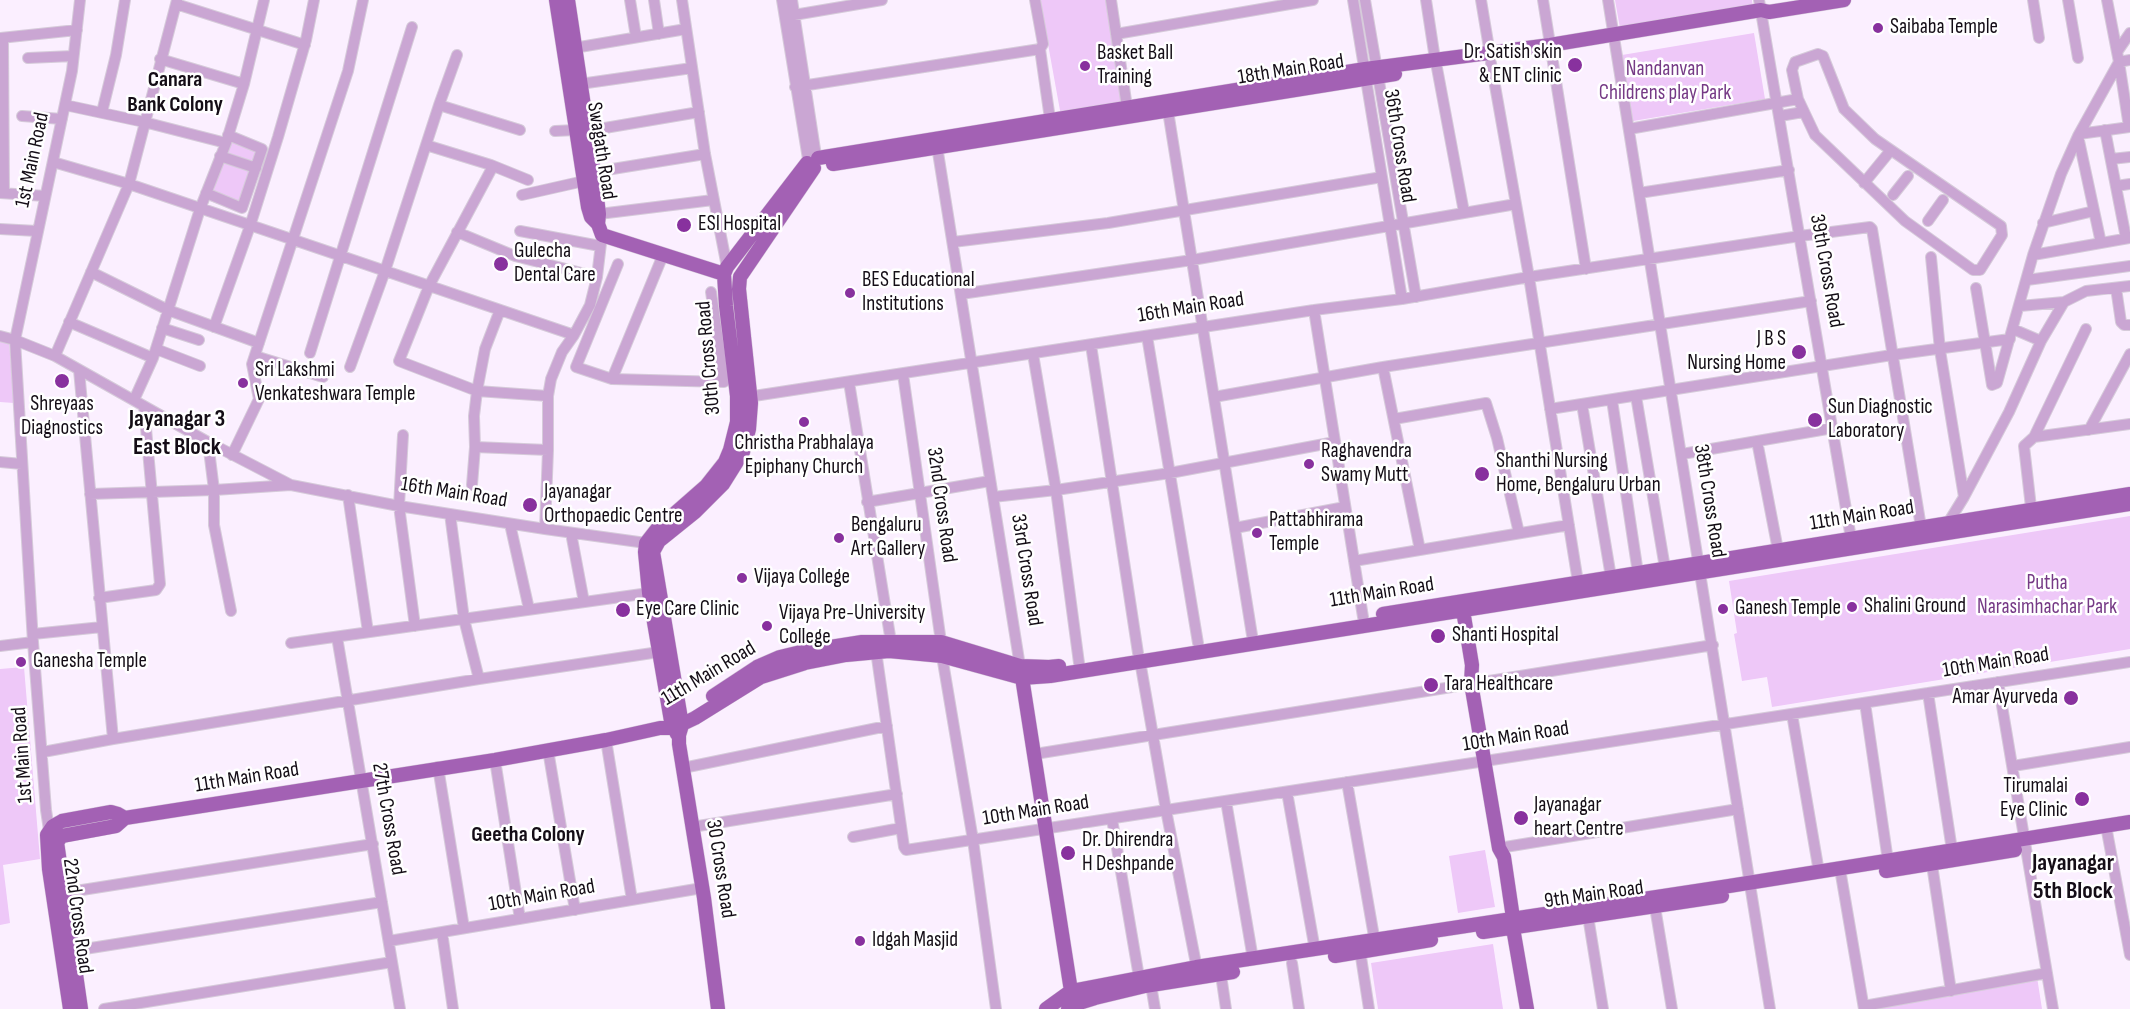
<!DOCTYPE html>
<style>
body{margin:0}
canvas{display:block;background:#fbefff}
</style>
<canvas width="2130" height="1009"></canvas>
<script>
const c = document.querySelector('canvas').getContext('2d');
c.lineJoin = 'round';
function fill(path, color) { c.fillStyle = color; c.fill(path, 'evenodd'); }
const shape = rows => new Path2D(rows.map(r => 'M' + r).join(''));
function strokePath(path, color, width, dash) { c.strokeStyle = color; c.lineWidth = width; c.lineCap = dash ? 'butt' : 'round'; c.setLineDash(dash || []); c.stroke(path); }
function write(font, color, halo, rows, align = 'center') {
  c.font = font + ' "Sofia Sans Condensed",sans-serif'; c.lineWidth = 5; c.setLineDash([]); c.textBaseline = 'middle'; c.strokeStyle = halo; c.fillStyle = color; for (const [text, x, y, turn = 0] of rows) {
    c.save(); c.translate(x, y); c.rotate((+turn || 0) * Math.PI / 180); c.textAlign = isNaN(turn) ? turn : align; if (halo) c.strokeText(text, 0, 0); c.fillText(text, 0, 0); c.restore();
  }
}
fill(shape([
 [1040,0,1106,0,1123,107,1061,116],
 [1615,0,1752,0,1753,7,1620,28],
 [1754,33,1765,99,1633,121,1622,55],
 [232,136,267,147,244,213,210,201],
 [0,341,9,341,14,403,0,402],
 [2130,516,2130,649,1772,707,1767,677,1742,681,1734,634,1737,633,1729,581],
 [24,667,40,859,3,865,10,923,0,925,0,669],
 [1485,850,1495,907,1458,913,1449,856],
 [1493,944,1503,1009,1378,1009,1371,963],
 [2037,977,2042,1009,1869,1009]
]), '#eec8f8');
const minor = shape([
 [630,0,636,37],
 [654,0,659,34],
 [682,0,705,154,727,267],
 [782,0,808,159],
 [792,0,816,156],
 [1035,0,1043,44,1040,49],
 [1111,0,1127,107],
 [1353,0,1402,299],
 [1365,0,1416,297],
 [1426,0,1435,59],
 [1481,0,1490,54],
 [1543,0,1586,269],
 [1608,0,1770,1009],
 [1759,0,1852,544],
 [2033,0,2039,38],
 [2068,0,2078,58],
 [2107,0,2117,52],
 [176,4,305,45],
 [788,16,882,0],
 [1116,34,1313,0],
 [0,38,77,30],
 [3,38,4,193],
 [574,48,686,29],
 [1040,49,1051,126],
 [1818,54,1823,56,1844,109,1875,139,2001,226,2002,235,1980,270,1973,270,1905,221,1815,135,1798,99,1792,70,1795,62,1818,54],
 [28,58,73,56],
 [160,59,244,84],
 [1491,63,1529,277,1578,582],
 [1437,68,1464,212],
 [580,84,692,68],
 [795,87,1040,49],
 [65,105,144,122,226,143],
 [439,105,457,55],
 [1168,111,1252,635],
 [102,112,116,55,125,0],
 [22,116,62,119],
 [1780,116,1803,112],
 [2129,127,2119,62,2130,60],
 [1629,129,1798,99],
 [2105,130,2126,238],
 [555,131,576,130],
 [587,131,699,112],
 [2079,134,2130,127],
 [2078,136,2101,243],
 [936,140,1020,666],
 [426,145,491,165,492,168,429,286,399,361,477,391,548,396],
 [220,156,256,168],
 [2111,159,2130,157],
 [53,162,129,184,574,335],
 [491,165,528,180],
 [594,172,705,154],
 [1864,183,1891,150],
 [2116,186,2130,184],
 [0,193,45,196],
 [206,193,242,208,262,149,228,135],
 [1639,193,1789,170],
 [522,195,584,181],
 [1893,195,1908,176],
 [599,214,713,200],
 [1928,221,1943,200],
 [2043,223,2094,211],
 [0,229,37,231],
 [520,231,600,246],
 [457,232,515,256,597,277],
 [953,242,1108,223,1382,177],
 [2033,255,2130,238],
 [1931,257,1940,350,1964,497,1948,523],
 [618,264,576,367,612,379,724,382,711,292],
 [91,272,168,310,259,343],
 [2027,280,2130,266],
 [1976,288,1992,385],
 [2116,288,2121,322,2124,325,2130,325],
 [961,294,1192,260,1516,204],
 [2020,306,2064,302],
 [1314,310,1363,617],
 [69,322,153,358],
 [214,327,250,226,278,137,306,40,314,0],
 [162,328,199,340],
 [2013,329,2041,341],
 [0,336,15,340,55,356,208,442,291,485,399,506,545,529,646,543],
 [1147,336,1198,643],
 [1091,345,1138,653],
 [156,349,200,366],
 [310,353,412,27],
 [1033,354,1056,490,1079,663],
 [55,356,129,184,177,0],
 [255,356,323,377],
 [350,367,385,271,439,105,520,130],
 [1383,367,1420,550],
 [79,370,113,739],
 [903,374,941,642],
 [612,379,663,255],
 [849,382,891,642],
 [1992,385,1997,383,2033,255,2061,174,2078,136,2119,62,2117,52,2130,33],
 [1636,396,1665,568],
 [743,397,754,396,1314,310,1402,299,1529,277,1800,236,1870,227,1872,229,1921,527],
 [1214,397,1383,367,1811,301],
 [134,400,153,358,200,209,226,143,244,84,264,0],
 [1612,400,1638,573],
 [1582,404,1611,577],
 [1550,409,1892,355,2010,339],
 [1394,419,1486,403,1497,438,1519,533],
 [2089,430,2130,354],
 [403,435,399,506,415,626],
 [2034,437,2086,329],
 [1757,441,1778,550],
 [208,442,214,490,214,525,231,611],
 [475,447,548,450],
 [1682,454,1833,428],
 [232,455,259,399,252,364,348,71,363,0],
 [0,462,22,464],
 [472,485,475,447,474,416,477,391,485,349,500,310],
 [90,494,214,490,291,485],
 [348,495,368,632],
 [993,497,1056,490,1170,473,1335,442],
 [1964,497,2009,412,2041,341,2064,302,2086,291,2130,286],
 [867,502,990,481],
 [450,514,464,619,479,679],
 [2032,516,2024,446,2034,437,2130,424],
 [510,524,529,609],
 [1235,528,1345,507],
 [545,529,548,450,548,396,551,379,562,352,574,335,590,305,597,277,602,235],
 [571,533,584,602],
 [1354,561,1569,525],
 [99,598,156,590,160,584,144,406],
 [33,634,102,627],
 [337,637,400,1009],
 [291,643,649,593],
 [0,646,33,642],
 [876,651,904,847,906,850,2130,662],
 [942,656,973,840,996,1009],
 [1140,661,1166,810,1198,974],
 [1998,682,2053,1009],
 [1928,693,1952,850],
 [1865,703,1888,861],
 [1792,714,1819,872],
 [606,740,632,900],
 [548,750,575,910],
 [43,752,113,739,479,679,659,652],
 [1035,754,1713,645],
 [495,760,520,919],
 [2013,766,2130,747],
 [438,767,464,928],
 [683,768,887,726],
 [1347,782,1376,948],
 [1287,792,1315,950],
 [1226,801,1253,959],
 [1112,819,1139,977],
 [2106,826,2130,955],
 [692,827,897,794],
 [49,830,46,810,33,642,15,340,72,71,80,0],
 [853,837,901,828],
 [1499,848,1738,809],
 [1931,858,1951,991],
 [1840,869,1864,1009],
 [63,893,373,844],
 [1654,901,1672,1009],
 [1587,910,1603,1009],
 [442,932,453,1009],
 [389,941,702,888],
 [1359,944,1369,1009],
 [72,951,382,902],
 [1292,963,1299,1009],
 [1220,968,1226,1009],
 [1151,985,1155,1009],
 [1864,1006,2047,973],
 [104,1009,392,962]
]);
const major = shape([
 [556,0,588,207,591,217,598,224],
 [568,0,594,172,599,214,598,224,602,235,724,274],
 [818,158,1365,69,1550,45,1761,10,1769,12,1844,0],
 [833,164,1395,74],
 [1462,604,1472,665,1471,683,1499,848,1504,857,1513,918,1513,928,1527,1009],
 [1383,614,2130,494],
 [1021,671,1071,991],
 [713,696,757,667,780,657,805,651,862,642,941,642,1020,666,1049,667,1059,666],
 [677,734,671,721,649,593,645,552,646,543,657,529,706,486,725,462,730,450,737,422,737,396,726,306,724,274,727,267,807,163],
 [1886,871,2015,850],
 [1483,932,1722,896],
 [1335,956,1431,940],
 [70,1009,49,869,47,835,53,826,62,821,111,812,118,814,125,818],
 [81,1009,57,842,62,836,116,826,125,818,495,760,606,740,660,728,674,728,695,718,761,677,805,663,846,655,889,651,942,656,1022,678,1050,676,2130,504],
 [718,1009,704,898,679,744,679,735,682,725,653,552,659,541,695,512,723,484,743,452,749,429,751,403,739,289,740,277,814,168],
 [1046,1009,1071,991,1196,967,1729,886,2130,822],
 [1068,1009,1073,1005,1095,998,1145,986,1233,972]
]);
strokePath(minor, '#d6cbda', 12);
strokePath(major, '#d6cbda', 15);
strokePath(minor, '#caa6d3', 10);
strokePath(major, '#a361b4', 14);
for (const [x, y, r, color] of [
 [1878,28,6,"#88319e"],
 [1575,65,8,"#88319e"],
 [1085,66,6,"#88319e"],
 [684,225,8,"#88319e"],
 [501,264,8,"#88319e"],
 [850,293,6,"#88319e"],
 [1799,352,8,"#88319e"],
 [62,381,8,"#88319e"],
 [243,383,6,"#88319e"],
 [1815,420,8,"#88319e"],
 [804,422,6,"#88319e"],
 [1309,464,6,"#88319e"],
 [1482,474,8,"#88319e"],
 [530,505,8,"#88319e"],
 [1257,533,6,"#88319e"],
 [839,538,6,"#88319e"],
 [742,578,6,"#88319e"],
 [1852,607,6,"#88319e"],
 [1723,609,6,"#88319e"],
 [623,610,8,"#88319e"],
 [767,626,6,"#88319e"],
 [1438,636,8,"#88319e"],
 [21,662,6,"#88319e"],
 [1431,685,8,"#88319e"],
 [2071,698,8,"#88319e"],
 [2082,799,8,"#88319e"],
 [1521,818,8,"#88319e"],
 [1068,853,8,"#88319e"],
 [860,941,6,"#88319e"]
]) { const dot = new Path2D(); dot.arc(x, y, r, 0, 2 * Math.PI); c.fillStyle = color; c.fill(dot); strokePath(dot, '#fff', 2); }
write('21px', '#140d16', '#fff', [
 ["Saibaba Temple",1890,28],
 ["Dr. Satish skin",1562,53,"right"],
 ["& ENT clinic",1562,77,"right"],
 ["Basket Ball",1097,54],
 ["Training",1097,78],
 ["ESI Hospital",698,225],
 ["Gulecha",514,252],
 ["Dental Care",514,276],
 ["BES Educational",862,281],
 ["Institutions",862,305],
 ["J B S",1786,340,"right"],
 ["Nursing Home",1786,364,"right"],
 ["Sri Lakshmi",255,371],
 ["Venkateshwara Temple",255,395],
 ["Shreyaas",62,405,"center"],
 ["Diagnostics",62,429,"center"],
 ["Sun Diagnostic",1828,408],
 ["Laboratory",1828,432],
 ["Christha Prabhalaya",804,444,"center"],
 ["Epiphany Church",804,468,"center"],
 ["Raghavendra",1321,452],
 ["Swamy Mutt",1321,476],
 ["Shanthi Nursing",1496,462],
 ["Home, Bengaluru Urban",1496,486],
 ["Jayanagar",544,493],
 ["Orthopaedic Centre",544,517],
 ["Pattabhirama",1269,521],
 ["Temple",1269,545],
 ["Bengaluru",851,526],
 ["Art Gallery",851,550],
 ["Vijaya College",754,578],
 ["Shalini Ground",1864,607],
 ["Ganesh Temple",1735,609],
 ["Eye Care Clinic",636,610],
 ["Vijaya Pre-University",779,614],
 ["College",779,638],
 ["Shanti Hospital",1452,636],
 ["Ganesha Temple",33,662],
 ["Tara Healthcare",1444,685],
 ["Amar Ayurveda",2058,698,"right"],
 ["Tirumalai",2068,787,"right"],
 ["Eye Clinic",2068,811,"right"],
 ["Jayanagar",1534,806],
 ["heart Centre",1534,830],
 ["Dr. Dhirendra",1082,841],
 ["H Deshpande",1082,865],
 ["Idgah Masjid",872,941]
], 'left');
write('21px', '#140d16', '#fff', [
 ["18th Main Road",1291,70,-9],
 ["36th Cross Road",1399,146,81],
 ["Swagath Road",601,151,81],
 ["1st Main Road",33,160,-78],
 ["39th Cross Road",1826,271,80],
 ["16th Main Road",1191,308,-9],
 ["30th Cross Road",709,358,-95],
 ["16th Main Road",454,493,9],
 ["38th Cross Road",1709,501,81],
 ["32nd Cross Road",941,505,82],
 ["11th Main Road",1862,516,-9],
 ["33rd Cross Road",1026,570,81],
 ["11th Main Road",1382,593,-9],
 ["10th Main Road",1996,663,-9],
 ["11th Main Road",709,674,-31],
 ["10th Main Road",1516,737,-9],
 ["1st Main Road",23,755,-94],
 ["11th Main Road",247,778,-9],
 ["10th Main Road",1036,811,-9],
 ["27th Cross Road",388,819,80],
 ["30 Cross Road",720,869,81],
 ["9th Main Road",1594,895,-8],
 ["10th Main Road",542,896,-10],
 ["22nd Cross Road",77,916,82]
]);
write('21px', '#763a86', '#fff', [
 ["Nandanvan",1665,70],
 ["Childrens play Park",1665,94],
 ["Putha",2047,584],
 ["Narasimhachar Park",2047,608]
]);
write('bold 22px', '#140d16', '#fff', [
 ["Canara",175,80],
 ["Bank Colony",175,105],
 ["Geetha Colony",528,835]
]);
write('bold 24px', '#140d16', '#fff', [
 ["Jayanagar 3",177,420],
 ["East Block",177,448],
 ["Jayanagar",2073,864],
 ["5th Block",2073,892]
]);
</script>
